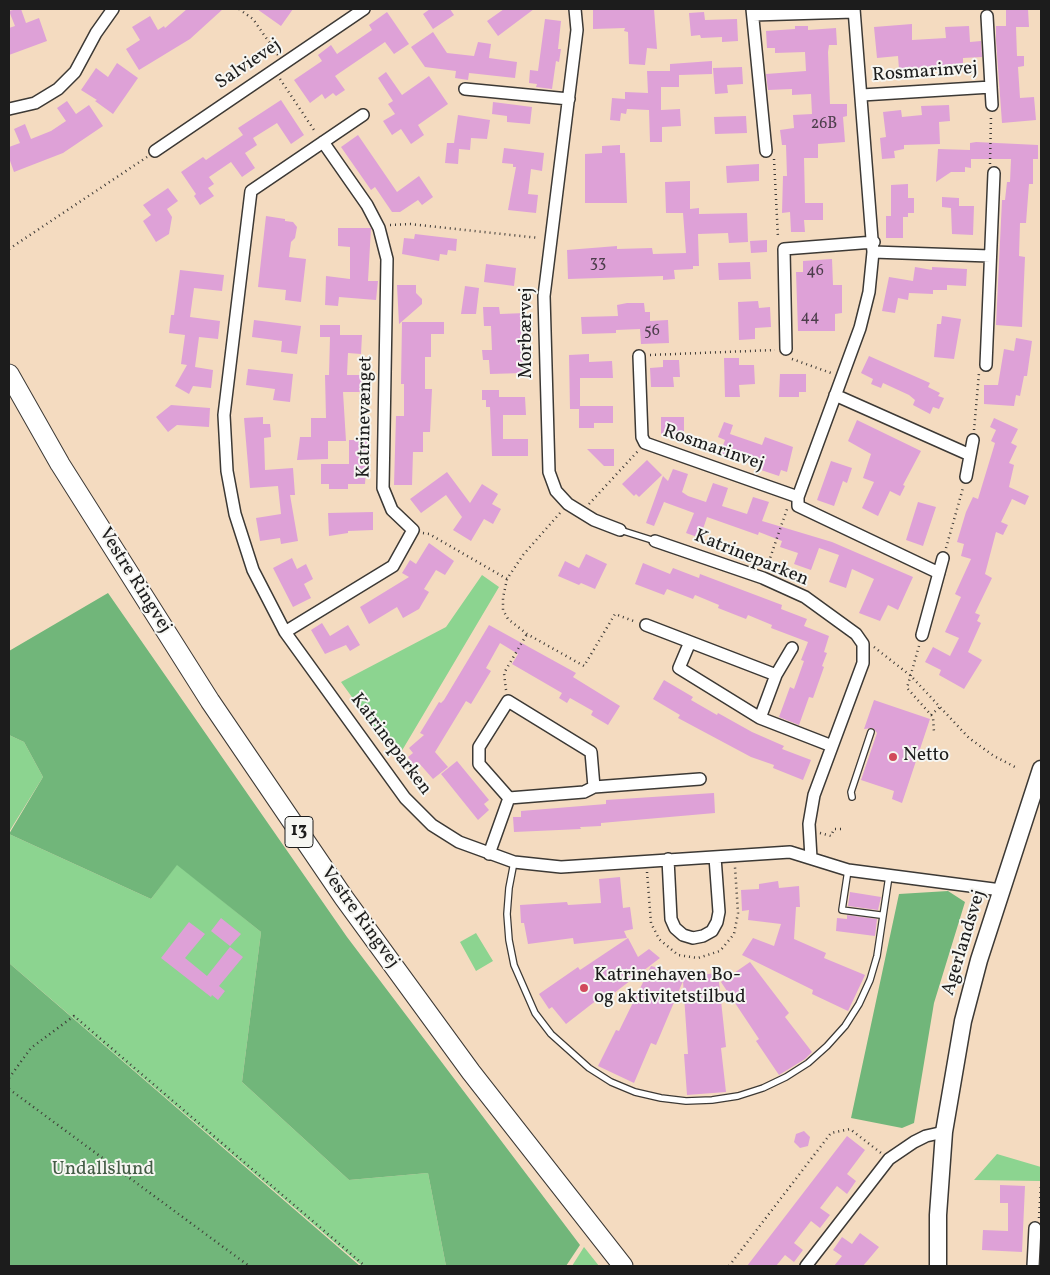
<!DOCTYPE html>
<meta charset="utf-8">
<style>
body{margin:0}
#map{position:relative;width:1050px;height:1275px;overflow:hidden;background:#f4dbc0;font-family:Vollkorn,serif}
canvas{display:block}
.frame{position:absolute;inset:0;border:10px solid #1c1c1c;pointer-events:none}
</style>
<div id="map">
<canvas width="1050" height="1275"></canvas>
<div class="frame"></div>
</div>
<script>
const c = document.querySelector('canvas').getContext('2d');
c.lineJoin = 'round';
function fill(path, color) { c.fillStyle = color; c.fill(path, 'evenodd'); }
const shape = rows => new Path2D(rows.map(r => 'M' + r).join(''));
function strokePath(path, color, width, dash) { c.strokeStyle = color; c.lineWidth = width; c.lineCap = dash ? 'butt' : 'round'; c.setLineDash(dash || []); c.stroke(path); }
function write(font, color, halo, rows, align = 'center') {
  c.font = font + ' Vollkorn,serif'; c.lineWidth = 4; c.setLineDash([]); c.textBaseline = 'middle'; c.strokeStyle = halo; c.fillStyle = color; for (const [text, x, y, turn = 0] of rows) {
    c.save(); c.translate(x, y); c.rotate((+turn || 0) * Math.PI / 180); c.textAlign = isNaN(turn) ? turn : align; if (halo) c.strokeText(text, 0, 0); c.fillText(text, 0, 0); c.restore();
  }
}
fill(shape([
 [482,575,499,587,397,759,341,682,446,627],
 [9,735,24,742,43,777,9,832],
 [9,834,151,899,177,864,261,932,242,1082,349,1180,428,1173,446,1266,362,1266,9,963],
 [476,933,493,961,476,971,460,942],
 [997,1154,1041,1167,1041,1181,974,1180],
 [584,1247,599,1266,572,1266]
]), '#8cd490');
fill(shape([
 [108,593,347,937,580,1245,566,1266,446,1266,428,1173,349,1180,242,1082,261,932,177,865,151,899,9,834,43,777,24,742,9,735,9,651],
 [948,891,965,902,934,1003,914,1123,902,1128,851,1118,899,894],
 [9,963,360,1266,9,1266]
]), '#71b67a');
fill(shape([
 [17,9,21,9,26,23,39,18,47,41,9,55,9,28,15,26,9,11],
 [187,9,223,9,190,39,139,70,126,49,140,40,132,27,150,16,158,30,164,26,165,28],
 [257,9,293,9,281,26],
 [430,9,450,9,454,15,433,29,423,14],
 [504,9,534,9,498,36,487,21],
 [593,9,654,9,657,49,647,48,645,65,629,64,628,32,624,31,625,28,593,29],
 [1006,9,1028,9,1029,27,1016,27,1017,56,1024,56,1024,66,1018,67,1020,98,1034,97,1036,120,1002,123,996,40,996,26,1006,26],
 [387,12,409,44,394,54,385,42,335,76,345,90,336,96,333,93,325,99,322,94,310,103,294,80,322,61,318,55,331,45,337,54,372,30,369,25],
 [704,12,705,20,737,19,738,41,722,42,722,37,701,38,700,35,691,36,689,13],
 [545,19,561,21,558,49,561,49,559,62,556,61,552,89,536,87,537,84,529,83,530,70,538,71],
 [912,24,912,40,946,38,945,27,969,26,970,42,981,41,982,57,963,58,963,69,932,70,932,74,914,75,913,69,899,69,898,56,877,58,874,27],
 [795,26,808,26,808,30,836,28,837,45,829,45,828,52,830,104,847,104,847,116,843,117,845,142,818,144,818,158,804,158,805,203,823,203,823,220,804,220,805,232,791,232,790,212,782,213,783,176,787,176,786,145,782,145,780,130,794,128,793,115,812,114,811,94,792,95,792,89,768,90,766,74,806,71,805,52,775,53,775,48,767,48,766,31,795,29],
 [433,32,447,53,474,56,478,42,491,44,489,58,517,62,515,78,469,73,468,80,455,78,456,71,425,67,411,47],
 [712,61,712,74,679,75,679,87,661,87,661,110,680,109,681,126,662,127,662,142,650,142,649,110,627,109,626,114,621,113,620,121,610,120,612,98,625,99,625,92,648,93,647,71,670,71,670,64],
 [117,63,138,78,113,114,95,101,97,100,81,90,96,68,108,77],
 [742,67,743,84,727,85,728,93,715,94,713,68],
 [386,72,402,95,429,76,448,104,418,125,424,135,411,144,401,129,392,135,383,121,395,114,388,104,393,101,378,78],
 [281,100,304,135,291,144,277,123,253,138,257,145,245,153,255,168,242,177,231,162,209,177,214,184,208,188,214,196,200,205,194,196,196,194,181,172,203,157,206,160,243,135,238,128],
 [67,101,76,114,89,105,103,126,63,153,14,172,9,158,9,147,20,143,14,129,25,124,31,139,51,131,66,121,57,108],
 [493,102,532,107,530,124,507,122,507,116,492,114],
 [949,105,950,121,939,122,940,144,904,145,904,149,894,151,895,158,882,159,880,138,886,137,883,112,901,110,902,117,922,115,921,106],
 [458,115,490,120,487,139,471,138,470,150,459,149,458,164,445,163,447,143,454,143],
 [746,116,747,133,715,134,714,117],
 [358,135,397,192,419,176,433,197,422,205,418,200,400,212,392,212,375,187,371,190,341,147],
 [976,142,1038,145,1038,159,1033,159,1033,184,1029,184,1026,223,1020,223,1019,256,1025,257,1022,327,996,325,1002,200,1005,200,1007,182,1010,182,1011,159,971,159,971,168,965,167,965,172,951,172,936,182,938,149,970,150,970,143],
 [620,145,620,153,625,153,627,203,585,203,585,154,602,153,602,146],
 [504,148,544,153,542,171,531,169,528,194,538,195,536,213,508,210,516,167,513,167,513,164,502,163],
 [759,164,759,181,727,183,726,166],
 [690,181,690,209,699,208,699,214,747,213,748,242,729,243,728,233,698,234,699,266,693,266,693,269,674,270,675,279,663,280,663,276,568,279,567,250,617,246,617,249,652,248,653,254,686,253,683,213,666,213,665,182],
 [908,184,908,198,914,198,914,213,908,213,908,217,903,217,903,238,886,238,886,216,891,216,891,185],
 [168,188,178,201,167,209,172,217,169,234,156,242,143,221,151,215,143,205],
 [942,197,959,198,959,206,974,206,973,235,952,234,951,208,942,207],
 [266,216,285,219,285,221,293,222,297,227,295,238,291,242,289,257,306,259,301,302,285,300,286,290,258,287],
 [338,228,371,228,368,281,378,281,376,300,339,297,338,306,325,305,326,276,350,279,350,247,338,246],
 [415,234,457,239,456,251,448,250,447,255,440,254,439,261,402,254,404,238,414,239],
 [767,240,767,252,751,253,750,241],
 [832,259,833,285,842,285,842,313,835,314,835,331,798,331,796,272,803,272,803,261],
 [750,262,751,279,719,280,718,263],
 [486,264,516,268,514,286,484,282],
 [915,267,932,270,932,267,967,269,966,286,947,285,947,290,933,290,933,294,909,293,908,300,898,298,895,313,882,311,889,277,913,281],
 [180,270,224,275,222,291,194,288,190,317,220,321,218,339,199,337,195,367,213,370,211,388,193,386,189,394,175,386,187,365,181,364,185,335,169,333,171,315,174,315],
 [397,285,416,285,416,293,422,299,422,304,399,324],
 [465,286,479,288,476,314,461,314],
 [758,301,759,308,770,307,771,327,755,328,755,339,739,340,738,302],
 [627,303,644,303,645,312,650,312,650,321,668,320,669,343,641,344,640,329,616,330,616,333,582,334,581,317,618,316,617,305],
 [483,307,499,307,500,314,526,313,524,373,490,374,489,360,483,360,482,350,492,350,491,326,484,326],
 [942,316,961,319,954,359,934,357,937,324,941,324],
 [254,320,301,326,297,354,281,352,282,341,252,337],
 [402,322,444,322,444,334,431,334,431,357,425,357,425,389,432,389,430,432,423,432,423,452,413,452,412,485,394,485,396,416,404,416,404,384,401,384],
 [320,325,340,325,340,335,362,335,361,354,348,353,347,375,367,375,367,392,343,392,346,441,328,441,328,459,297,460,300,437,311,437,311,418,326,418,325,375,329,375,330,337,320,337],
 [1016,338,1032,341,1027,376,1024,376,1020,396,1016,395,1014,406,984,404,984,385,998,385,1004,349,1014,351],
 [589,354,589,362,612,361,613,378,580,378,580,406,613,406,613,423,594,423,594,428,579,428,579,409,570,409,569,355],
 [869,356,930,383,928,387,940,393,938,396,944,398,939,409,933,407,930,414,913,405,915,400,909,395,883,383,881,388,871,384,873,379,861,373],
 [724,358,739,358,739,365,754,365,755,384,739,385,740,397,725,397],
 [663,360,679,360,680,377,673,377,674,387,651,387,650,368,663,367],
 [248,369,293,374,290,402,273,400,275,389,246,385],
 [780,374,806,374,806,392,799,392,799,397,779,397],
 [482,390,499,390,499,397,525,397,526,415,503,415,503,439,528,439,528,456,492,456,490,407,486,407,486,400,482,400],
 [171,405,210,408,209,427,177,425,168,432,156,417],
 [263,417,263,424,270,424,271,437,264,438,265,470,293,468,295,495,290,495,298,541,281,544,280,538,260,541,256,518,281,514,278,486,250,488,244,418],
 [661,417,684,417,684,437,661,437],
 [994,418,1018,429,1011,443,1017,446,1009,463,1014,465,1009,487,1029,496,1025,505,1012,499,1001,522,1008,525,1003,535,996,532,985,574,992,578,975,613,980,615,977,621,981,623,968,652,982,660,964,689,939,675,941,670,925,662,933,647,950,656,959,638,945,632,961,597,955,594,971,559,961,556,964,544,957,542,966,512,973,497,978,499,995,443,991,441,996,430,990,427],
 [857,420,921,451,903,485,905,486,900,496,890,491,878,516,862,508,874,482,863,478,871,454,848,441],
 [724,422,733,425,730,434,762,445,765,437,793,447,787,472,781,470,779,476,761,470,762,467,720,454,725,440,718,437],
 [349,440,368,440,365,484,348,484,348,489,329,489,329,484,321,484,321,464,349,464],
 [587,449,614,449,614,466,604,466],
 [647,460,662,475,639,497,636,494,634,496,622,484],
 [831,461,852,468,847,483,843,481,834,506,817,500],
 [673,469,688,474,682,492,688,496,706,502,713,483,728,488,722,506,747,514,753,497,769,502,762,521,832,542,913,577,898,610,888,605,880,621,859,613,874,579,852,569,846,588,829,582,839,555,819,548,811,570,794,564,798,553,780,547,782,541,759,532,758,535,707,517,700,538,686,533,694,513,664,502,654,526,646,523,663,476,668,481],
 [447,472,470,503,482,484,498,494,492,504,501,509,493,524,484,519,471,541,453,530,462,517,446,495,421,513,410,499],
 [918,502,936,507,923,546,906,540],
 [373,512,373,530,348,531,348,533,329,536,328,513],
 [429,543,454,561,445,575,436,570,424,589,429,592,419,609,403,618,397,607,369,624,360,607,409,577,402,573,410,560,416,564],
 [586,554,607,564,595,589,581,583,579,585,558,576,565,561,579,568],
 [292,558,297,569,306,564,313,579,304,584,311,598,293,607,273,568],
 [643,563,670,574,673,568,699,578,700,574,782,605,781,609,807,619,804,626,829,636,824,652,827,653,822,666,824,667,813,698,809,697,799,725,779,717,790,687,794,689,804,661,801,660,808,642,771,628,772,625,748,615,746,619,718,608,719,605,695,595,693,599,667,589,664,595,635,584],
 [322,623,330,636,348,625,360,645,350,651,346,645,325,654,311,630],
 [489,625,576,673,573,677,620,706,608,725,591,715,593,711,570,698,567,703,559,698,562,693,512,664,518,654,500,643,486,668,491,671,471,704,466,701,435,752,448,767,433,779,418,762,414,765,408,757,413,753,409,748,424,735,420,733,439,702,441,703,444,700],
 [664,680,693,697,691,700,717,715,718,713,752,732,784,746,782,749,811,760,803,780,773,768,774,765,751,757,678,718,680,715,653,699],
 [874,700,930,719,902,803,892,799,894,791,861,780,877,733,873,728,864,729],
 [457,761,489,800,484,804,489,810,478,820,441,774],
 [714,793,715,813,601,823,601,826,580,827,581,829,514,832,513,817,521,817,521,811,606,804,606,800],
 [620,877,623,908,630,907,633,929,624,931,627,938,574,944,573,938,528,944,524,923,521,923,520,905,567,902,568,905,601,903,599,879],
 [778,881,779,888,799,886,800,907,796,907,794,939,826,953,824,958,865,975,848,1011,812,994,813,990,742,955,753,938,774,946,781,924,748,920,749,910,742,911,741,890,759,889,759,884],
 [850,892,881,897,878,910,848,906],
 [847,915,877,919,875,936,836,931,837,918,847,919],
 [221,918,241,934,230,946,211,931],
 [189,922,205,934,185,958,207,976,230,947,243,957,219,986,225,991,218,1000,212,995,211,997,161,958],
 [628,938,638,957,649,949,660,958,605,1000,602,996,566,1024,552,1007,549,1009,539,994,578,967,580,970],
 [750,962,789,1013,785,1017,812,1052,805,1059,779,1075,756,1041,759,1039,721,982],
 [651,966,688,976,718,973,726,1047,721,1048,726,1092,687,1095,684,1054,688,1054,683,981,656,1045,651,1043,634,1083,598,1066,616,1030,619,1031],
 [804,1131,810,1137,808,1146,800,1148,794,1142,796,1134],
 [847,1136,865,1150,847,1174,856,1181,847,1194,837,1186,820,1208,830,1215,820,1228,811,1221,794,1243,803,1250,794,1262,785,1255,776,1266,747,1266],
 [1000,1185,1025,1186,1022,1252,982,1250,983,1230,1008,1231,1008,1203,1000,1203],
 [860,1233,879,1247,863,1266,834,1266,842,1256,833,1250,842,1237,852,1244]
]), '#dea1d7');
const lane = shape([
 [620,530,655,541],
 [852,797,851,792,871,732],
 [514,862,509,888,507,914,509,940,514,965,535,1013,551,1034,589,1068,611,1082,635,1092,661,1098,686,1101,712,1100,738,1096,763,1088,786,1077,808,1063,827,1046,845,1026,859,1004,870,980,877,956,889,876],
 [848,870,842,910,880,915]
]);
const street = shape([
 [575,9,577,30,544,296,549,472,556,491,568,504,594,520,620,530],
 [752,9,766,151],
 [854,9,873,252,869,292,860,328,798,497,798,506,939,573],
 [753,15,854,12],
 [987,16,992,105],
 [465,89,569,99],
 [862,95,991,87],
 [9,109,35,103,58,89,75,72,96,33,113,9],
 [363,115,251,191,224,415,227,471,235,514,253,570,285,632,405,798,432,825,459,842,514,862,561,867,790,852,848,870,1001,890],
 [155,151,364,9],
 [873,252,990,256],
 [786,349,784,249,874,242],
 [639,356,642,437,645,443,798,497],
 [986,365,994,173],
 [835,395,970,455],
 [966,477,973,440],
 [655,541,763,578,805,597,856,634,863,644,863,663,814,795,809,824,811,858],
 [646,625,776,675],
 [285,632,393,566,413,530,392,510,383,488,387,259,379,228,367,205,323,142],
 [922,635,943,558],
 [690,642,679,668,760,718,832,746],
 [760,718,776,675,792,648],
 [509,798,584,792,594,787,700,779],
 [489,854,509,798,479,764,479,747,508,701,591,752,594,787],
 [668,859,671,919,675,928,683,935,693,938,703,936,712,931,717,922,719,912,715,857],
 [806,1266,889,1159,914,1142,926,1136,944,1132],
 [1033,1266,1035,1228]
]);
const secondary = shape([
 [938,1266,938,1215,944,1132,963,1021,979,960,1041,769]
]);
const primary = shape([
 [9,374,60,464,210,701,344,898,471,1072,623,1266]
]);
strokePath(lane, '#3c3935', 8);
strokePath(street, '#3c3935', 14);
strokePath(secondary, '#3c3935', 19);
strokePath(primary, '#3c3935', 21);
strokePath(shape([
 [239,9,253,19,278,55],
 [280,79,316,133],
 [774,159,778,238],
 [990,164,991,117],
 [390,225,410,224,539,238],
 [9,249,147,157],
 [650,355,775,350],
 [792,359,831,373],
 [974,430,979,373],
 [589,504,638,451],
 [560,513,523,555,507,579,503,598,503,610,508,619,527,634,584,666,615,614,636,622],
 [423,533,429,534,507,579],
 [946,548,963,488],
 [767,567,787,509],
 [919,646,907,688,933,717,934,732],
 [874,647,911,676,969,738,994,756,1017,768],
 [506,690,504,673,527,634],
 [931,715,940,707],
 [820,833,831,836,834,829,842,829],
 [647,872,651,923,659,939,678,955,698,958,720,951,734,934,738,913,735,867],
 [9,1078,31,1048,74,1016,365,1266],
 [9,1089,249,1266],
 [1039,1218,1041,1183],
 [729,1266,831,1133,850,1129,881,1153]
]), '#3c3935', 2.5, [1, 4]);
strokePath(lane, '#fff', 5.5);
strokePath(street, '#fff', 11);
strokePath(secondary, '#fff', 16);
strokePath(primary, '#fff', 19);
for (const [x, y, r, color] of [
 [893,757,5,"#d1495b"],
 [584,988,5,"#d1495b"]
]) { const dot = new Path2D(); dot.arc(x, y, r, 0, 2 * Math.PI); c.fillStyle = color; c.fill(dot); strokePath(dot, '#f6f6f2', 2); }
write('16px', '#4c3d4b', null, [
 ["26B",824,125],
 ["33",598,264],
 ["46",815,272],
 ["44",810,318],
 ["56",652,332]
]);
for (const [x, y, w] of [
 [299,832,28]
]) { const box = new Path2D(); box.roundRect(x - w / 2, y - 15.5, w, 31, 4); c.fillStyle = '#f6f6f2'; c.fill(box); strokePath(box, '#1c1c1c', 1); }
write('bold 18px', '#1c1c1c', null, [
 ["13",299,832]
]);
write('19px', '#1c1c1c', '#f6f6f2', [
 ["Salvievej",249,65,-34],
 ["Rosmarinvej",925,73,-4],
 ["Morbærvej",528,333,-90],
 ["Katrinevænget",366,417,-89],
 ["Rosmarinvej",713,449,19],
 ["Katrineparken",751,559,22],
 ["Vestre Ringvej",134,581,58],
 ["Katrineparken",390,745,53],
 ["Vestre Ringvej",359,918,54],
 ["Agerlandsvej",965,943,-73]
]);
write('19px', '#1c1c1c', '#f6f6f2', [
 ["Netto",903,757],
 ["Katrinehaven Bo-",594,977],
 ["og aktivitetstilbud",594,999]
], 'left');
write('19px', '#435c45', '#f6f6f2', [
 ["Undallslund",103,1171]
]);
</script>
